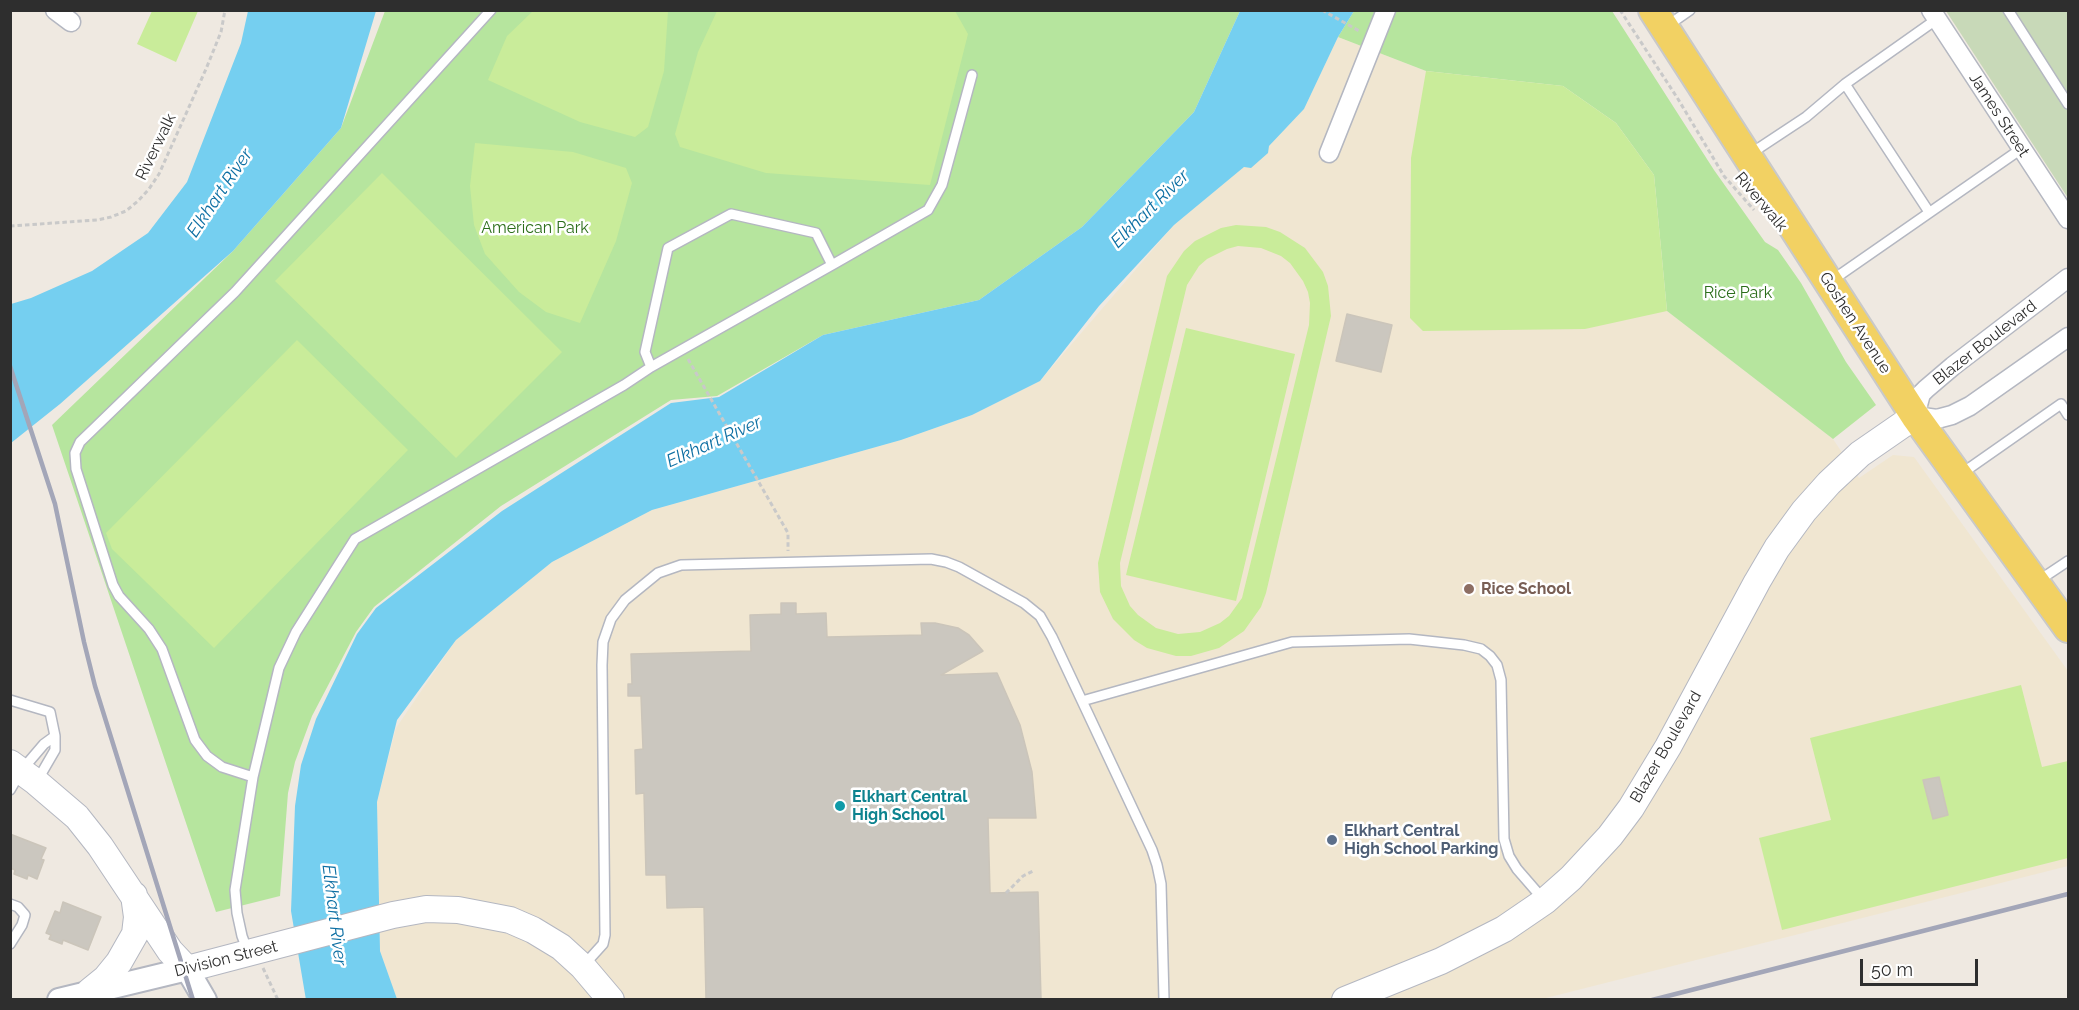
<!DOCTYPE html>
<style>
body{margin:0}
#map{position:relative;width:2079px;height:1010px;overflow:hidden;background:#efe9e1;font-family:Raleway,sans-serif}
canvas{display:block}
.frame{position:absolute;inset:0;border:12px solid #2e2e2e;pointer-events:none}
.scale{position:absolute;left:1860px;top:959px;width:118px;height:27px;box-sizing:border-box;border:3px solid #2e2e2e;border-top:0;padding-left:8px;font-size:18px;line-height:21px;white-space:nowrap;color:#2e2e2e;-webkit-text-stroke:4px #fff;paint-order:stroke}
</style>
<div id="map">
<canvas width="2079" height="1010"></canvas>
<div class="frame"></div>
<div class="scale">50 m</div>
</div>
<script>
const c = document.querySelector('canvas').getContext('2d');
c.lineJoin = 'round';
function fill(path, color) { c.fillStyle = color; c.fill(path, 'evenodd'); }
const shape = rows => new Path2D(rows.map(r => 'M' + r).join(''));
function strokePath(path, color, width, dash) { c.strokeStyle = color; c.lineWidth = width; c.lineCap = dash ? 'butt' : 'round'; c.setLineDash(dash || []); c.stroke(path); }
function write(font, color, halo, rows, align = 'center') {
  c.font = font + ' Raleway,sans-serif'; c.lineWidth = 5; c.setLineDash([]); c.textBaseline = 'middle'; c.strokeStyle = halo; c.fillStyle = color; for (const [text, x, y, turn = 0] of rows) {
    c.save(); c.translate(x, y); c.rotate((+turn || 0) * Math.PI / 180); c.textAlign = isNaN(turn) ? turn : align; if (halo) c.strokeText(text, 0, 0); c.fillText(text, 0, 0); c.restore();
  }
}
fill(shape([
 [1338,37,1426,71,1667,311,1833,439,1859,478,1893,455,1914,457,2068,671,2068,866,1542,999,397,1000,380,951,377,802,396,728,456,640,552,562,652,510,901,440,972,415,1040,381,1174,225,1269,146,1304,109]
]), '#f0e6d1');
fill(shape([
 [385,11,1240,11,1194,112,1082,227,979,300,823,335,717,396,671,400,501,506,374,607,356,632,312,716,295,762,288,793,280,896,216,912,52,425,233,251,341,128],
 [1354,11,1612,11,1714,170,1765,242,1778,250,1801,283,1846,362,1876,405,1833,439,1667,311,1654,175,1616,123,1563,86,1426,71,1338,37]
]), '#b6e59e');
fill(shape([
 [1946,11,2068,11,2068,198]
]), '#c8d9b8');
fill(shape([
 [152,11,198,11,176,62,137,44],
 [533,11,668,11,664,71,648,127,635,137,580,122,488,80,507,36],
 [717,11,955,11,968,34,930,185,766,173,680,147,675,134,698,52],
 [1426,71,1563,86,1616,123,1654,175,1667,311,1585,329,1423,331,1410,318,1411,158],
 [475,143,573,152,626,168,632,183,616,241,580,323,546,312,519,292,485,254,474,225,470,186],
 [382,173,562,352,456,458,275,281],
 [1236,225,1266,227,1280,232,1305,248,1323,272,1328,286,1331,316,1266,593,1261,607,1244,631,1219,648,1191,656,1176,656,1147,648,1134,640,1113,619,1100,592,1098,563,1167,276,1184,251,1195,241,1221,228],
 [1238,246,1261,248,1281,256,1290,263,1303,281,1308,292,1310,303,1309,325,1242,598,1229,616,1220,623,1200,632,1178,634,1156,628,1138,615,1130,606,1121,586,1120,563,1187,285,1199,266,1207,259,1227,249],
 [1186,328,1295,354,1236,601,1126,575],
 [297,340,408,450,214,648,112,549,106,533],
 [2021,685,2042,767,2068,761,2068,858,1782,930,1759,838,1831,820,1810,738]
]), '#c9ec9a');
fill(shape([
 [248,11,376,11,341,128,233,251,60,404,11,443,11,304,31,298,92,271,148,233,187,182,241,43],
 [1240,11,1354,11,1338,37,1304,109,1269,146,1268,153,1251,168,1244,167,1174,225,1099,306,1040,381,972,415,901,440,652,510,552,562,456,640,397,720,377,802,380,951,397,999,306,1000,291,911,295,806,301,765,316,719,357,634,376,608,502,511,671,403,719,397,823,335,979,300,1082,227,1194,112]
]), '#75cff0');
const building = shape([
 [1347,314,1392,325,1381,372,1336,361,1347,314],
 [781,603,796,603,796,614,826,613,827,637,922,635,921,623,935,623,958,628,969,635,983,651,941,675,997,673,1020,725,1032,772,1036,818,988,818,990,893,1038,892,1041,999,706,999,704,907,667,908,666,875,646,875,644,793,636,794,635,750,643,749,641,696,628,696,628,684,632,684,631,654,751,651,750,615,781,614,781,603],
 [1939,777,1948,815,1933,819,1923,780,1939,777],
 [10,834,46,848,41,859,44,860,37,879,28,875,27,879,14,874,15,870,10,868,10,834],
 [63,902,101,917,88,950,63,940,62,944,49,939,51,935,46,933,55,911,60,913,63,902]
]);
fill(building, '#cbc7bf');
strokePath(building, '#cbc5ba', 1.5);
const service = shape([
 [2008,10,2068,104],
 [1667,26,1690,10],
 [1845,84,1929,212],
 [1750,154,1806,117,1845,84,1937,19],
 [832,265,928,210,942,185,972,75],
 [1831,281,2021,149],
 [1961,474,2061,404,2068,415],
 [2038,581,2068,561],
 [10,700,50,712,55,736],
 [1082,701,1292,642,1409,639,1464,645,1481,649,1490,656,1497,665,1501,680,1504,839,1509,856,1517,869,1543,899],
 [253,777,222,767,207,756,195,740,162,649,149,629,119,596,113,585,76,469,75,453,80,442,235,292,491,10],
 [10,790,21,771,44,744,55,736,55,750,37,781],
 [10,904,18,907,25,915,22,925,10,944],
 [248,952,242,936,237,913,235,890,253,777,279,668,296,632,355,539,624,385,651,367,832,265,816,233,731,214,668,248,645,352,651,367],
 [584,965,603,944,605,935,602,665,603,642,611,619,625,600,658,573,681,565,931,559,946,562,959,567,1024,603,1040,616,1052,637,1152,850,1157,865,1161,884,1164,1000]
]);
const minor = shape([
 [55,10,71,22],
 [1931,10,2068,219],
 [1329,153,1386,10],
 [2068,278,1953,366,1926,389,1921,394,1915,416,1937,419,1952,415,1970,406,2068,337]
]);
const tertiary = shape([
 [59,1000,187,969,205,1000]
]);
const secondary = shape([
 [10,763,36,782,77,817,100,846,170,951,187,969,393,915,426,909,458,910,510,920,533,930,561,947,583,967,611,1000],
 [90,991,106,978,119,962,135,934,137,917,134,895],
 [1345,1000,1441,961,1504,929,1545,901,1571,878,1610,836,1631,808,1668,747,1757,582,1777,548,1804,511,1829,483,1860,454,1915,416]
]);
const primary = shape([
 [1653,10,1915,416,2068,628]
]);
strokePath(service, '#b4b7c1', 12);
strokePath(minor, '#b4b7c1', 21);
strokePath(tertiary, '#b4b7c1', 26);
strokePath(secondary, '#b4b7c1', 28);
strokePath(primary, '#c9c9c9', 32);
strokePath(shape([
 [1322,10,1361,32],
 [1620,10,1678,99,1724,176,1754,210],
 [10,226,97,220,111,217,126,211,138,201,149,189,159,174,206,69,221,32,225,10],
 [688,359,788,533,788,551],
 [1006,893,1023,876,1033,871],
 [263,968,278,1000]
]), '#c9c9c9', 3, [4.5, 3]);
strokePath(service, '#fff', 9);
strokePath(minor, '#fff', 18);
strokePath(tertiary, '#fff', 22);
strokePath(secondary, '#fff', 26);
strokePath(primary, '#f2d163', 28);
strokePath(shape([
 [10,366,55,504,84,642,95,686,193,1000],
 [1652,1000,2068,894]
]), '#a3a6b8', 4.5);
for (const [x, y, r, color] of [
 [1469,589,6,"#8d6e63"],
 [840,806,6,"#0f9aa8"],
 [1332,840,6,"#5c6f8a"]
]) { const dot = new Path2D(); dot.arc(x, y, r, 0, 2 * Math.PI); c.fillStyle = color; c.fill(dot); strokePath(dot, '#fff', 2); }
write('16px', '#2e2e2e', '#fff', [
 ["James Street",1999,115,57],
 ["Riverwalk",156,147,-64],
 ["Riverwalk",1761,202,50],
 ["Goshen Avenue",1855,323,57],
 ["Blazer Boulevard",1985,343,-38],
 ["Blazer Boulevard",1666,747,-60],
 ["Division Street",226,959,-14]
]);
write('16px', '#2c6e1b', '#fff', [
 ["American Park",535,228],
 ["Rice Park",1738,293]
]);
write('bold 16px', '#785e54', '#fff', [
 ["Rice School",1481,589]
], 'left');
write('bold 16px', '#0d838f', '#fff', [
 ["Elkhart Central",852,797],
 ["High School",852,815]
], 'left');
write('bold 16px', '#4e5e75', '#fff', [
 ["Elkhart Central",1344,831],
 ["High School Parking",1344,849]
], 'left');
write('italic 18px', '#0d6fa3', '#fff', [
 ["Elkhart River",220,193,-56],
 ["Elkhart River",1150,209,-45],
 ["Elkhart River",714,442,-24],
 ["Elkhart River",334,915,83]
]);
</script>
